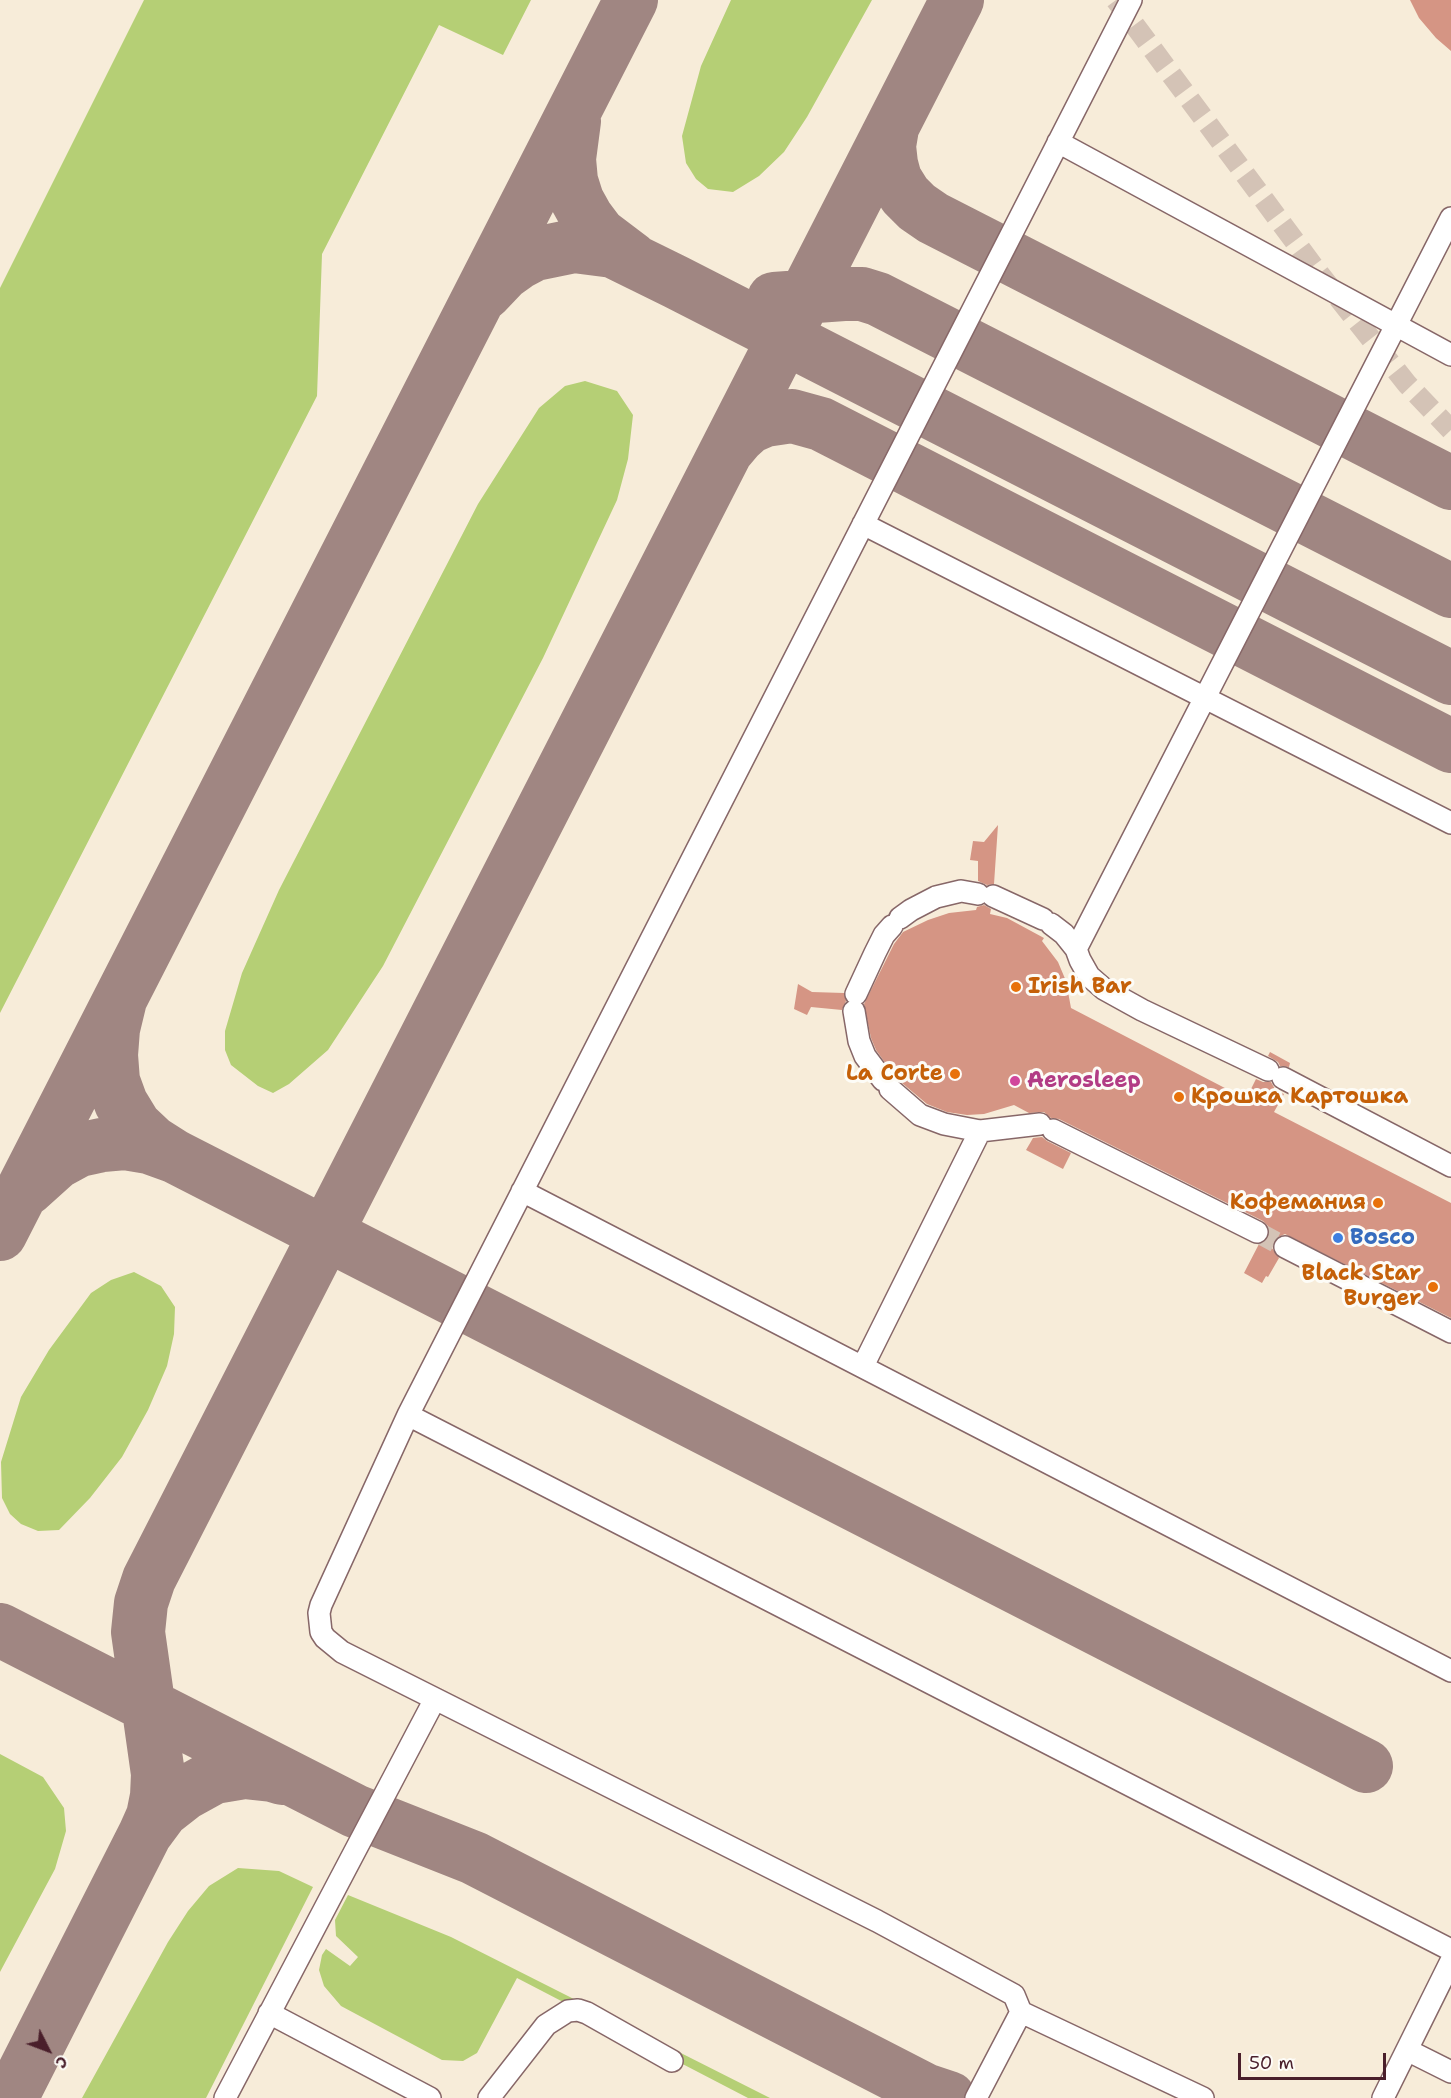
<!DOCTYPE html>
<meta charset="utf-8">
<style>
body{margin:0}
#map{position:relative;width:1451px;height:2098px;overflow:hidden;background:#f7ecd9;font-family:"Shantell Sans",sans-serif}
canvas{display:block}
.north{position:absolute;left:18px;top:2020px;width:60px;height:60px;-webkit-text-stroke:4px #fdfcf7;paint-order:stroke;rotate:132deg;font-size:16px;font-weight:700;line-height:24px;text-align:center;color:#4a1f2b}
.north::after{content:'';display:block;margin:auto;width:21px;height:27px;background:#4a1f2b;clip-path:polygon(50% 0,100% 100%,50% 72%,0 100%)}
.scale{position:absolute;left:1238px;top:2053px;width:148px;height:27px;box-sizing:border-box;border:3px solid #4a1f2b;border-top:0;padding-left:8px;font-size:18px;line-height:21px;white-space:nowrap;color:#4a1f2b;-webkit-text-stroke:4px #fdfcf7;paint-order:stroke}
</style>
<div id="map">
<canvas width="1451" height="2098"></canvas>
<div class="north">С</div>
<div class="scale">50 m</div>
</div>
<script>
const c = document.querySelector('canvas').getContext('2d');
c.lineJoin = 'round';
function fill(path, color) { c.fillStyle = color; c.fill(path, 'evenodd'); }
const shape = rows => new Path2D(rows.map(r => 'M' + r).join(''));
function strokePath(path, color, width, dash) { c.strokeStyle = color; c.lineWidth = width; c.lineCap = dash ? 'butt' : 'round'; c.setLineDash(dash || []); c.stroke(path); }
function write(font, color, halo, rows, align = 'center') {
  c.font = font + ' "Shantell Sans",sans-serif'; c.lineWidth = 6; c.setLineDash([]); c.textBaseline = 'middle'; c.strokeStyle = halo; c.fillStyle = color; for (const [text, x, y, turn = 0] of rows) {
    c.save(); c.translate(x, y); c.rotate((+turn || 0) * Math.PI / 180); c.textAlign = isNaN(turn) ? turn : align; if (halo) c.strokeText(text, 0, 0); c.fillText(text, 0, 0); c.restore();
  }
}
fill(shape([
 [144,0,531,0,503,55,439,25,322,254,317,396,0,1013,0,288],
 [731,0,872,0,807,117,784,152,759,176,733,192,708,189,696,179,686,163,682,136,701,66],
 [585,381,617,391,633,415,628,459,617,500,543,658,383,966,328,1050,289,1084,273,1093,258,1086,231,1065,225,1050,225,1031,242,973,279,890,478,504,539,408,565,386],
 [134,1272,161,1286,175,1307,174,1334,167,1366,148,1410,122,1457,90,1498,59,1530,38,1531,21,1524,10,1514,2,1498,1,1462,21,1397,49,1350,91,1293,111,1280],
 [0,1754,43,1777,64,1808,66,1831,55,1869,0,1972],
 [238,1868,279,1871,313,1887,206,2098,82,2098,168,1942,188,1911,209,1886],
 [348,1895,451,1937,770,2098,748,2098,517,1978,477,2053,463,2061,442,2060,341,2006,324,1986,319,1970,322,1955,326,1949,350,1966,358,1957,336,1936,335,1920]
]), '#b5cf75');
strokePath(shape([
 [574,121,569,159,571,181,577,200,587,218,599,234,632,259],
 [892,128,889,146,891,164,895,179,905,195,917,207,933,218,1451,483],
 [485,293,504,273,518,263,535,254,574,246,613,251,676,282,1451,678],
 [774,299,844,294,862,294,878,299,1451,591],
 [727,450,738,437,749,427,765,420,792,416,821,424,1451,746],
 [120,1000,113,1029,111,1055,113,1081,121,1103,135,1126,152,1142,174,1156,1366,1766],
 [27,1189,57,1162,79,1150,102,1145,125,1143,149,1147,174,1156],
 [0,1234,631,0],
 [0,1630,355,1811,474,1858,925,2090,949,2098],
 [145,1834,162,1811,185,1793,214,1777,244,1772,272,1775,282,1778],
 [11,2098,145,1834,153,1816,157,1796,158,1774,138,1632,141,1603,149,1579,957,0]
]), '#a08682', 54);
fill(shape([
 [1410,0,1451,0,1451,51,1436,38,1419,18],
 [998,825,994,884,987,885,978,881,978,861,970,860,973,841,984,842],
 [984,905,991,909,990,914,1007,918,1044,938,1042,941,1058,962,1066,981,1071,1008,1246,1099,1256,1079,1263,1082,1271,1082,1276,1091,1284,1094,1274,1112,1451,1203,1451,1318,1285,1234,1278,1237,1273,1242,1272,1248,1279,1258,1268,1277,1266,1276,1262,1283,1244,1273,1259,1244,1264,1242,1269,1237,1268,1226,1263,1221,1059,1119,1051,1118,1044,1112,1029,1113,1014,1105,984,1114,967,1115,947,1112,927,1104,896,1078,876,1050,871,1038,864,1004,894,944,903,932,928,920,949,913,976,910,977,907],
 [798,984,812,992,844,993,846,1001,842,1010,811,1007,807,1015,794,1009],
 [1270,1052,1290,1063,1289,1067,1280,1066,1278,1062,1268,1056],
 [1042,1137,1047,1141,1071,1153,1063,1169,1026,1150,1033,1138]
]), '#d59584');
strokePath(shape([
 [1116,0,1313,266,1407,384,1451,430],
 [1257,1232,1285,1247]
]), '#d4c3b6', 21, [21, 10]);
const minor = shape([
 [1131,0,408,1415,321,1605,319,1613,321,1632,325,1638,342,1652,877,1921,1014,1995,1021,2012,1203,2098],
 [1058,142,1451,355],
 [863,524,1451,823],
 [993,896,1043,919],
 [900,918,911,910,936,897,961,891,978,894],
 [1051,924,1064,934,1076,949,1080,960,1089,976,1104,989,1142,1010,1268,1070],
 [1076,949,1451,218],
 [856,994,875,953,884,935,892,926],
 [854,1011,859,1041,865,1056,883,1080],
 [1283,1078,1451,1166],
 [890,1089,920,1115,944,1124,980,1131,1040,1124],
 [1053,1130,1257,1232],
 [522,1191,1451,1671],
 [1285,1247,1451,1332],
 [863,1366,980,1131],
 [408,1415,1451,1950],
 [269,2013,430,2098],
 [1407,2050,1451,2072],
 [225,2098,435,1699],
 [489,2098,546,2025,568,2011,578,2010,587,2013,672,2061],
 [976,2098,1021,2012],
 [1383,2098,1451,1961]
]);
strokePath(minor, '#876768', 24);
strokePath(minor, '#fff', 21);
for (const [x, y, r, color] of [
 [1016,987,6,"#e8710a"],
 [955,1074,6,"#e8710a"],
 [1015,1081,6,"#d1479c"],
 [1179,1097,6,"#e8710a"],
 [1378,1203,6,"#e8710a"],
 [1338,1238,6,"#3f7fe0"],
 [1433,1287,6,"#e8710a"]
]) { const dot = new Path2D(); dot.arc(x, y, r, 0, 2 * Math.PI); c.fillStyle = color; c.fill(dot); strokePath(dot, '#fdfcf7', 2); }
write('bold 22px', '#c56008', '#fdfcf7', [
 ["Irish Bar",1028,987,"left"],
 ["La Corte",943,1074],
 ["Крошка Картошка",1191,1097,"left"],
 ["Кофемания",1366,1203],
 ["Black Star",1421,1274],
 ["Burger",1421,1299]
], 'right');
write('bold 22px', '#b23c85', '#fdfcf7', [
 ["Aerosleep",1027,1081]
], 'left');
write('bold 22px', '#366cbe', '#fdfcf7', [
 ["Bosco",1350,1238]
], 'left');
</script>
